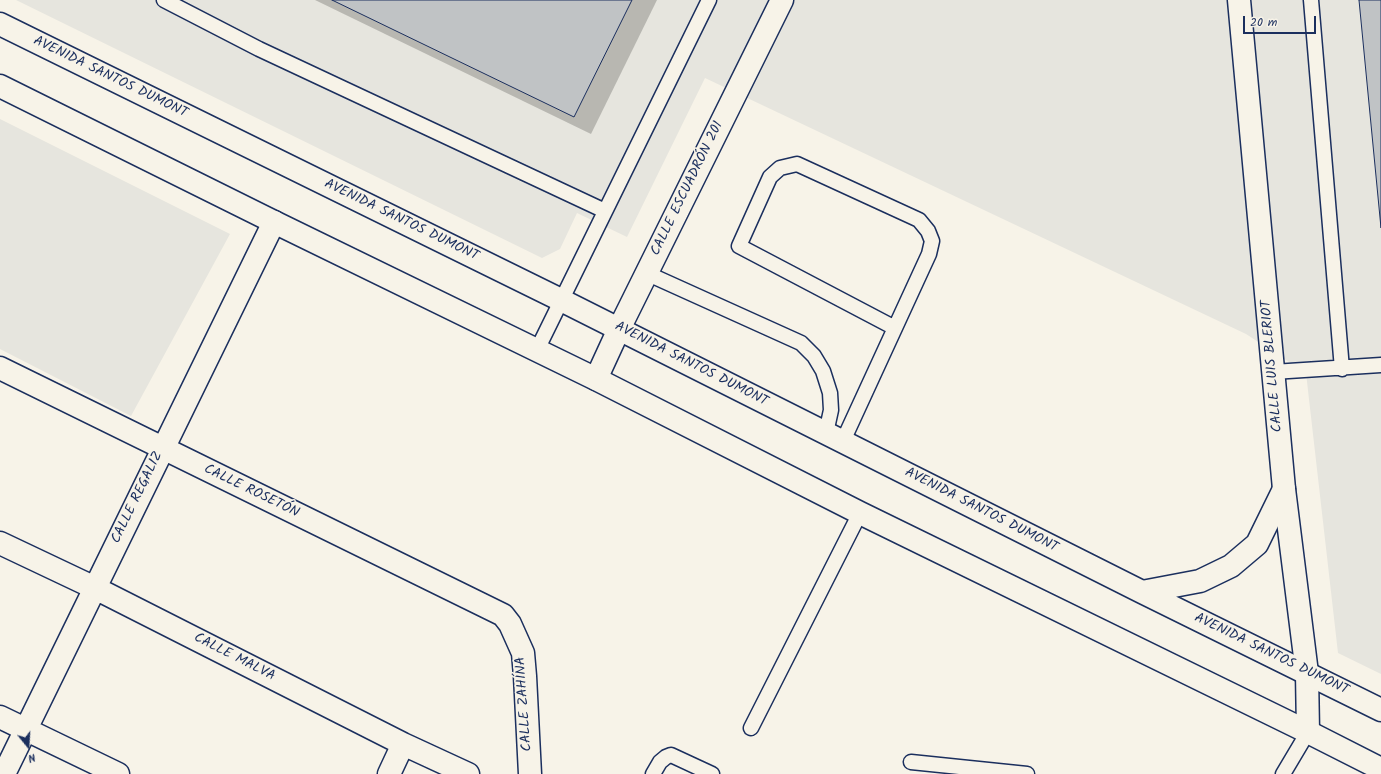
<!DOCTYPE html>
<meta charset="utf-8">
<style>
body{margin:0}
#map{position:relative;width:1381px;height:774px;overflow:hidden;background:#f7f3e8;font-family:Kalam,sans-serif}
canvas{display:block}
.north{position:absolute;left:8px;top:726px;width:40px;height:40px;-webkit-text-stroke:3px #f7f3e8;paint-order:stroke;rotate:162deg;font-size:11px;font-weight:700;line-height:16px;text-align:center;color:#1b2f5e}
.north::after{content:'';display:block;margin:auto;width:14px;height:18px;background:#1b2f5e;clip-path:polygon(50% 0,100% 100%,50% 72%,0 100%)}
.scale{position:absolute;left:1243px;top:16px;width:73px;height:18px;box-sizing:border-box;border:2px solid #1b2f5e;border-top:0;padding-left:5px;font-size:12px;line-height:14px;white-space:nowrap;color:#1b2f5e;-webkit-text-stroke:3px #f7f3e8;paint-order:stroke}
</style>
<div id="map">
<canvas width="1381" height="774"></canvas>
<div class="north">N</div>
<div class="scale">20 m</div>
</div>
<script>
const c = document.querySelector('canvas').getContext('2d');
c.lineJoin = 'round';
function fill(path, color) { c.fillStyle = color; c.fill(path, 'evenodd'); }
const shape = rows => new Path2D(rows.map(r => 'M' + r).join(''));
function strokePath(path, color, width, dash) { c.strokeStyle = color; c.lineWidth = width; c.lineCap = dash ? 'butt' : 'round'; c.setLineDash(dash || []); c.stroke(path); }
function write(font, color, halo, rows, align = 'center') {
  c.font = font + ' Kalam,sans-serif'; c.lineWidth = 3; c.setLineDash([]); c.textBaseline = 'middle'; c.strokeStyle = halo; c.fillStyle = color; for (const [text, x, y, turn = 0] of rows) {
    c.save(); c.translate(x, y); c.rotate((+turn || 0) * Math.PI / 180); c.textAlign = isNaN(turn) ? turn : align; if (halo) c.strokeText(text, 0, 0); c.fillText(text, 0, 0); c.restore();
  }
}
fill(shape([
 [16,0,1381,0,1381,674,1338,653,1306,373,1246,334,705,78,627,237,577,213,560,249,542,258],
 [0,119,230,234,131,416,0,349]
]), '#e6e5de');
fill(shape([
 [315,0,657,0,591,134]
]), '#0003');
const building = shape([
 [332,0,632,0,574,117,332,0],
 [1359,0,1381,0,1381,228,1359,0]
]);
fill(building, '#c0c3c5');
strokePath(building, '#1b2f5e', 1);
const service = shape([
 [164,0,259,49,605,211],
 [1311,0,1342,369],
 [646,273,801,343,814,356,823,371,830,393,831,410,826,433],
 [537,350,709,0],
 [1273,372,1381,365],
 [843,441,929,254,932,241,928,231,919,220,797,164,780,168,770,177,739,246,895,328],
 [751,728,860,513],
 [911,762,1027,774],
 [653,774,660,762,666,757,671,755,712,774],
 [1283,774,1308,732]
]);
const minor = shape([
 [1239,0,1284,489,1307,673,1308,732],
 [0,368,503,615,510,624,523,653,525,676,530,774],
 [596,379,619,329,782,0],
 [0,543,95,588,403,744,468,774],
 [0,717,118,774],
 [4,774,274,222],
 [389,774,403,744]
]);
const secondary = shape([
 [0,24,561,300,1142,592,1381,710],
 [0,86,274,222,596,379,860,513,1308,732,1381,769],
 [1142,592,1200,581,1231,566,1257,544,1284,489]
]);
strokePath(service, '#1b2f5e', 17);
strokePath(minor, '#1b2f5e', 25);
strokePath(secondary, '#1b2f5e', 25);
strokePath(service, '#f7f3e8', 14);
strokePath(minor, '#f7f3e8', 22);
strokePath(secondary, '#f7f3e8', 22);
write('14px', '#1b2f5e', '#f7f3e8', [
 ["AVENIDA SANTOS DUMONT",110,78,26],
 ["CALLE ESCUADRÓN 201",688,189,-64],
 ["AVENIDA SANTOS DUMONT",401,221,26],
 ["AVENIDA SANTOS DUMONT",691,365,27],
 ["CALLE LUIS BLERIOT",1273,366,-95],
 ["CALLE ROSETÓN",251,492,26],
 ["CALLE REGALIZ",138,498,-64],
 ["AVENIDA SANTOS DUMONT",981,511,27],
 ["AVENIDA SANTOS DUMONT",1271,655,26],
 ["CALLE MALVA",234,658,27],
 ["CALLE ZAHÍNA",525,704,-94]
]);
</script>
